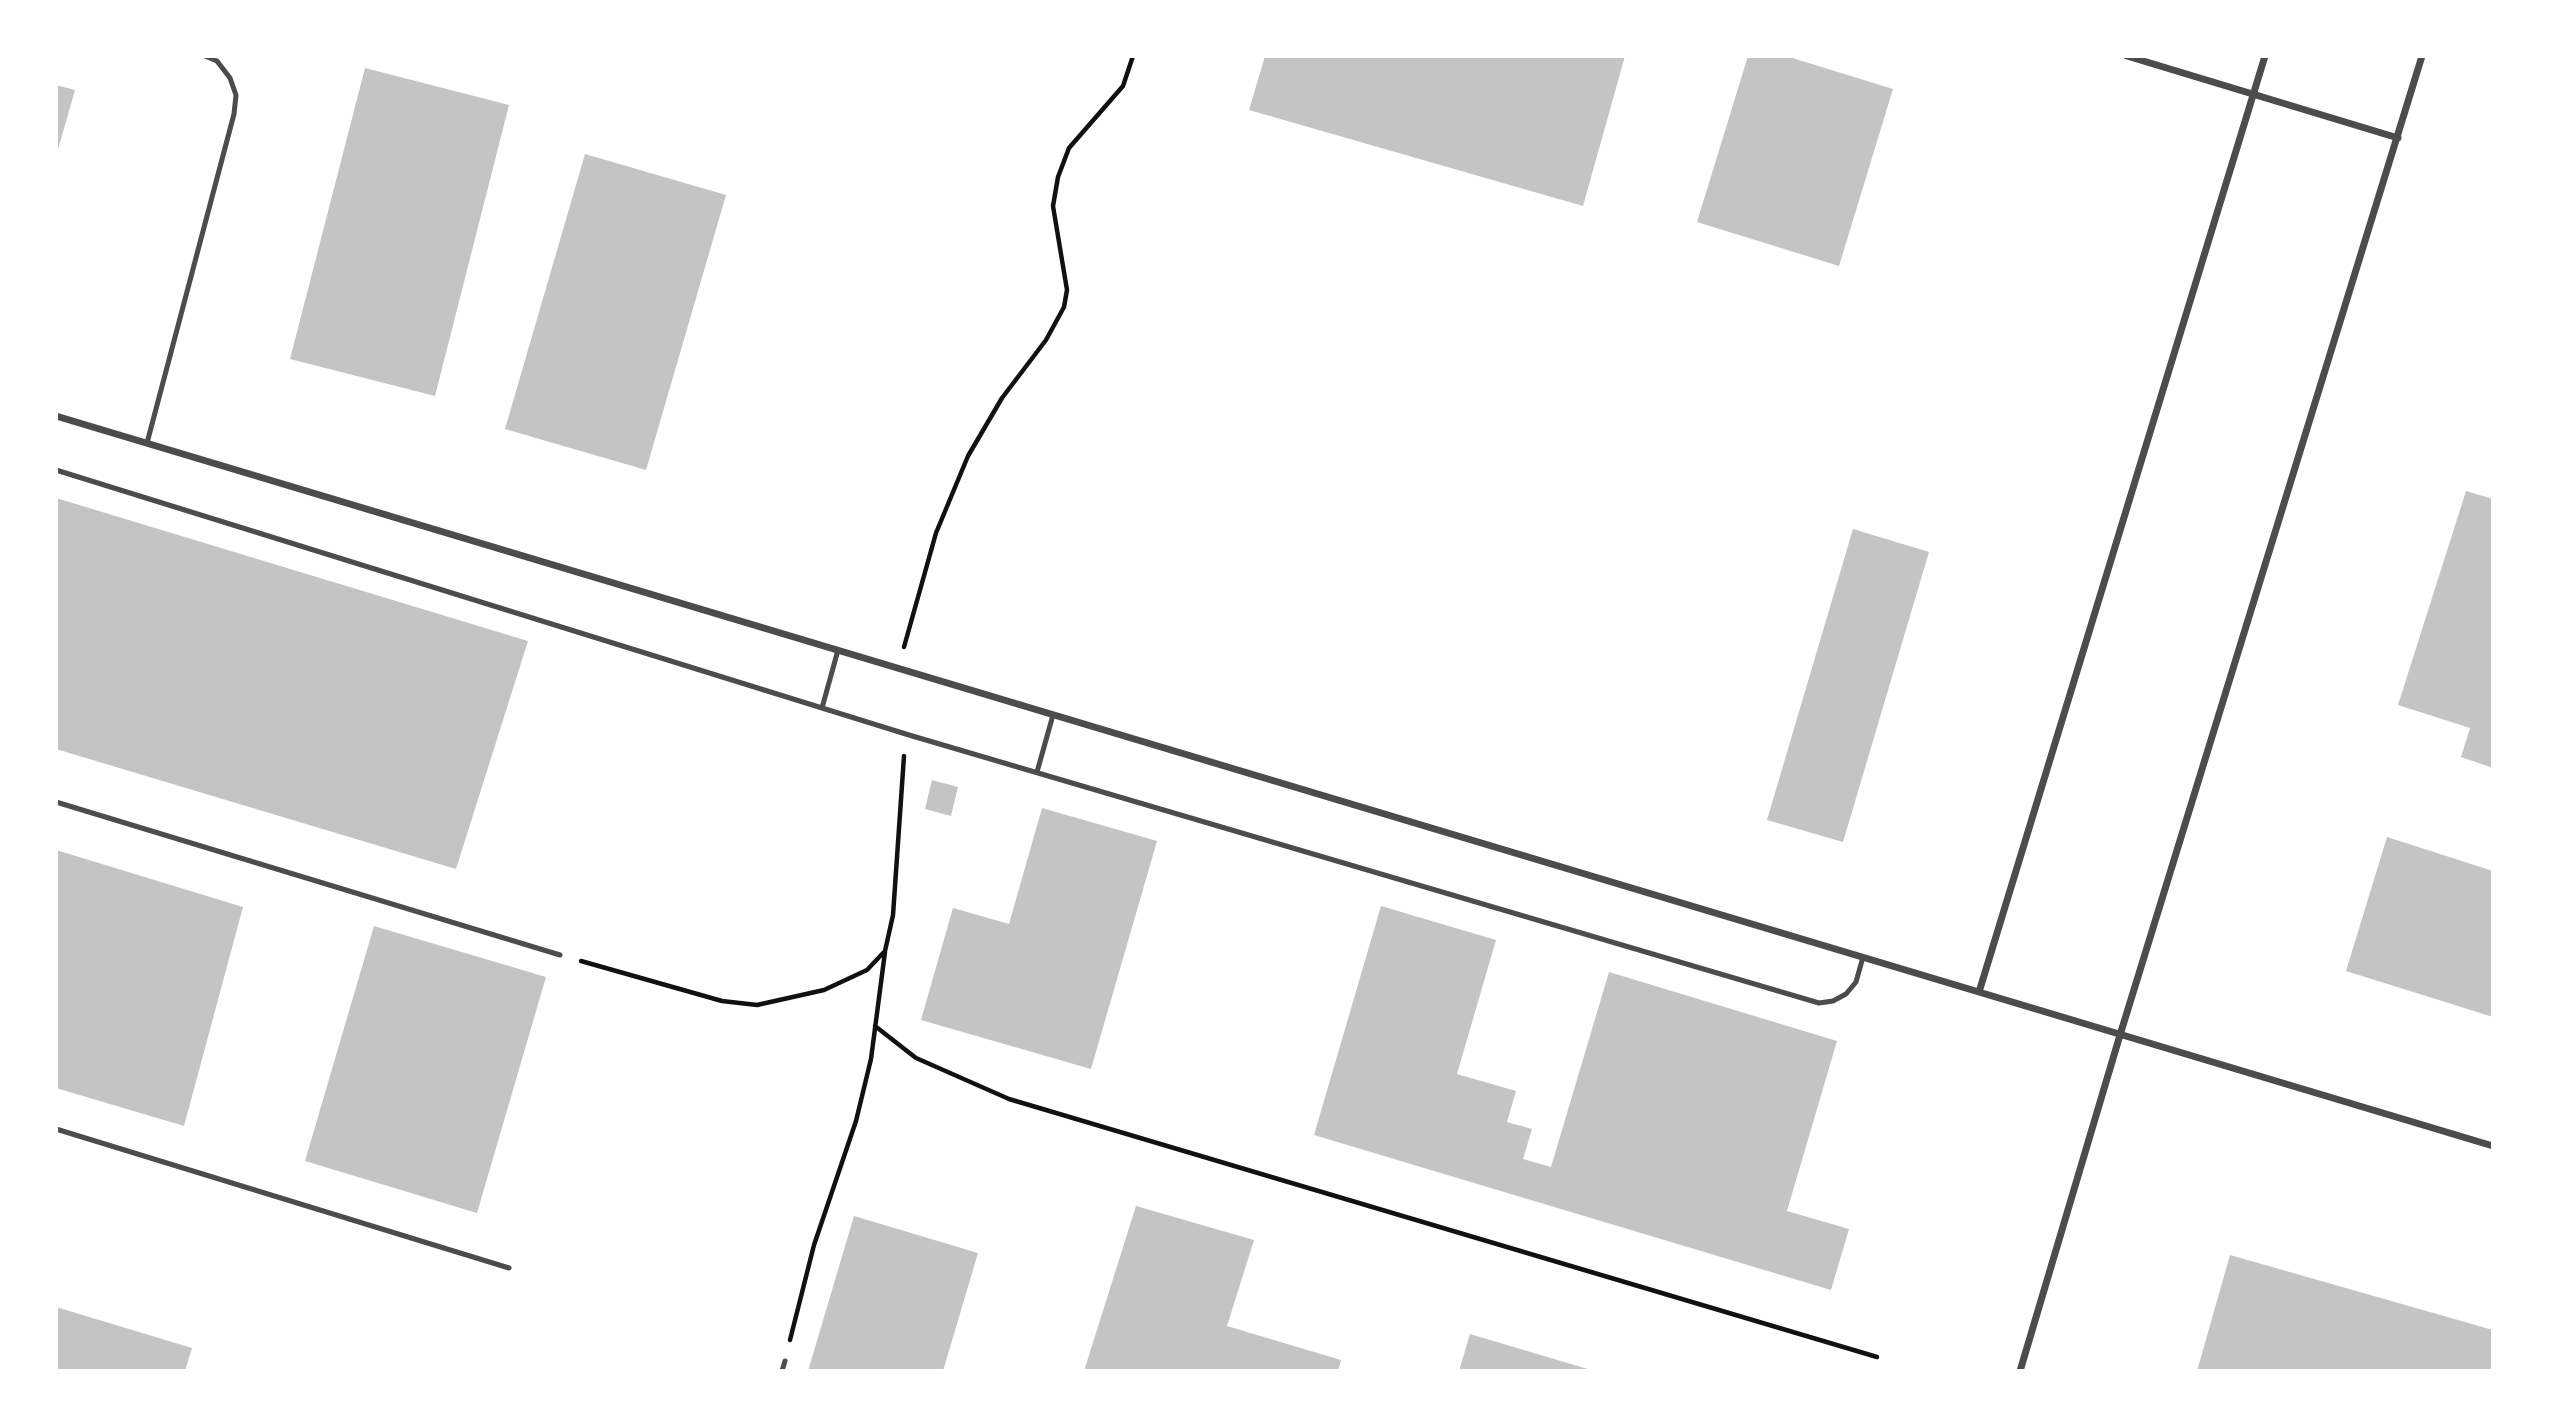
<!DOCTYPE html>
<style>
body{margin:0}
#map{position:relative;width:2549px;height:1427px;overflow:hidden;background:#fff;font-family:Cabin,sans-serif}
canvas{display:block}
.frame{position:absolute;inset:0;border:58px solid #fff;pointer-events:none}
</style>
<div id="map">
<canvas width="2549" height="1427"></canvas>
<div class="frame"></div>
</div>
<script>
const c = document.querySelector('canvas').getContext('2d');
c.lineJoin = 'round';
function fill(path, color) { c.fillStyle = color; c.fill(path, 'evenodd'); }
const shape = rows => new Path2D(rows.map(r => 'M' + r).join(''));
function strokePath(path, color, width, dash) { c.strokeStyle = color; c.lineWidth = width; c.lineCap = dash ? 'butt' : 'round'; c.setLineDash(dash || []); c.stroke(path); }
fill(shape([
 [1265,56,1625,56,1583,206,1249,110],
 [1748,56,1786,56,1893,89,1839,266,1697,222],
 [365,68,509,105,435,396,290,359],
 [56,85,75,90,57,153,56,153],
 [585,154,726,195,646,470,505,429],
 [2466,491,2493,499,2493,768,2461,757,2470,728,2398,705],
 [56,498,528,641,456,869,56,749],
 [1853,529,1929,552,1843,842,1767,820],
 [932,780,958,787,951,816,925,809],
 [1042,808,1157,841,1091,1069,921,1020,953,908,1009,924],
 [2387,837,2493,871,2493,1017,2346,971],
 [56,850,243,907,184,1126,56,1088],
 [1381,906,1496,940,1457,1074,1516,1091,1507,1122,1532,1129,1523,1159,1551,1167,1609,972,1837,1041,1787,1211,1849,1229,1831,1290,1314,1135],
 [374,926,546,977,477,1213,305,1161],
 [1136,1206,1254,1240,1227,1326,1341,1360,1338,1371,1084,1371],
 [854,1216,978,1253,943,1371,808,1371],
 [2230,1255,2493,1330,2493,1371,2197,1371],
 [56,1307,192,1348,185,1371,56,1371],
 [1470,1334,1591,1370,1591,1371,1459,1371]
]), '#c4c4c4');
strokePath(shape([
 [904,647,936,533,968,456,1002,398,1046,340,1064,307,1067,290,1053,206,1058,177,1069,148,1123,86,1133,56],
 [581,961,722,1001,757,1005,824,990,867,970,885,951,893,915,904,756],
 [875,1026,916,1058,1009,1099,1877,1357],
 [790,1340,814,1245,856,1121,871,1059,885,952]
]), '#111', 4.5);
strokePath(shape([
 [147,443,234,114,236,95,230,78,217,61,205,56],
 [56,470,909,735,1819,1003,1833,1001,1846,994,1856,982,1863,957],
 [822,708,838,650],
 [1037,772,1053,715],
 [56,802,560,955],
 [56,1129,509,1268],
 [782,1371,785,1361]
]), '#4c4c4c', 5);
strokePath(shape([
 [2127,56,2398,138],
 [56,416,2493,1146],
 [1979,992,2265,56],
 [2020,1371,2120,1035,2422,56]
]), '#4c4c4c', 7);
</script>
